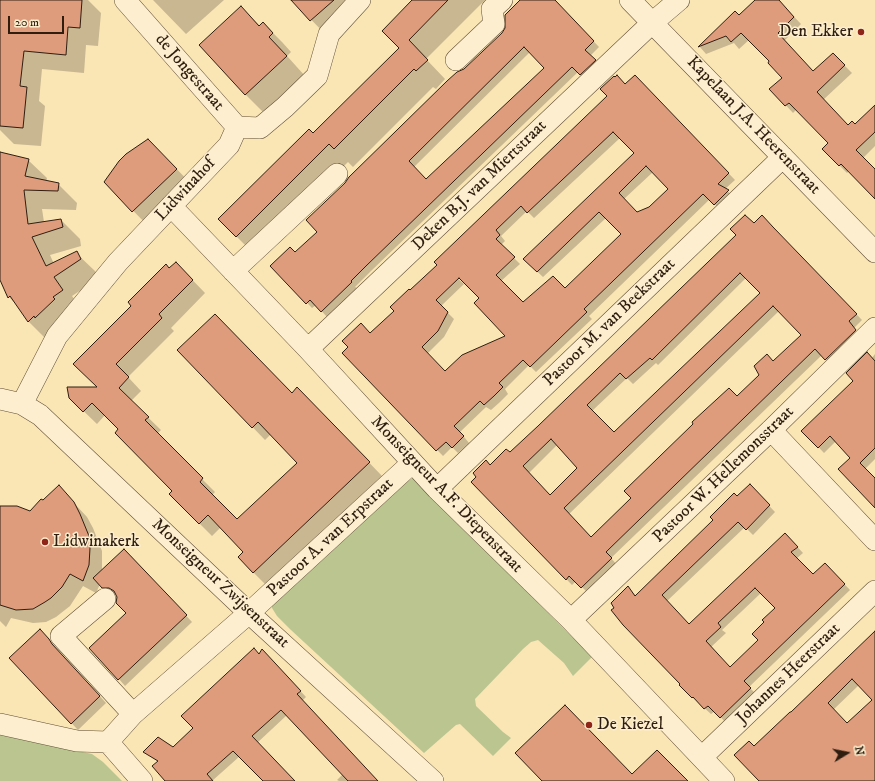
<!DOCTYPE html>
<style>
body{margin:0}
#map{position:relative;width:875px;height:781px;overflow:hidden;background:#fae5b4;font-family:"IM FELL DW Pica",serif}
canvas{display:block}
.north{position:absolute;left:827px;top:733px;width:40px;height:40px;-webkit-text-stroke:3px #fceece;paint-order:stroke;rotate:80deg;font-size:11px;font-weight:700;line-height:16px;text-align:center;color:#2f1e10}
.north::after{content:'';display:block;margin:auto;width:14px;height:18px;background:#2f1e10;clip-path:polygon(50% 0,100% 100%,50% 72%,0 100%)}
.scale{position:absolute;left:8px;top:16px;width:56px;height:18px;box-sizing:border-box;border:2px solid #2f1e10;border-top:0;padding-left:5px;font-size:12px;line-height:14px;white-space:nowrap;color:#2f1e10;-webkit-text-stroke:3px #fceece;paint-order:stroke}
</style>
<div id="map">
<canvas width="875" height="781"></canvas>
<div class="north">N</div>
<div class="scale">20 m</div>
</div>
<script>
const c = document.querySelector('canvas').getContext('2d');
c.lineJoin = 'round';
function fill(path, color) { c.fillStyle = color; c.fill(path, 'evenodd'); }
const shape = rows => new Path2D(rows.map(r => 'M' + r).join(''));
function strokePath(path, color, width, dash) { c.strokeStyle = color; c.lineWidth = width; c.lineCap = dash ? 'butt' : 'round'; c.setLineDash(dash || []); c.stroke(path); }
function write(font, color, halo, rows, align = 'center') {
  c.font = font + ' "IM FELL DW Pica",serif'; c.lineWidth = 3; c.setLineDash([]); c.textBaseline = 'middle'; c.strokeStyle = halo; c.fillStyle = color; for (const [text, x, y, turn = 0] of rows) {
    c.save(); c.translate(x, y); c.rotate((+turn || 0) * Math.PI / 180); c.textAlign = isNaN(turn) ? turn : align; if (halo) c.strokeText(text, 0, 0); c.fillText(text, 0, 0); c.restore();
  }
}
fill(shape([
 [413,478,592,657,573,676,564,663,538,640,531,642,523,649,475,699,476,706,503,732,511,738,493,756,460,724,456,725,424,753,291,630,277,616,272,608,272,605,399,487],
 [0,734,92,754,103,762,122,781,0,781]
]), '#bac590');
fill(shape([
 [0,0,88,0,101,13,98,46,86,45,84,73,42,69,39,101,45,106,41,146,14,144,0,130],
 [153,0,224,0,186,34],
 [292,0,369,0,371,2,330,39],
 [414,0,485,0,426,59,445,79,436,89,433,87,353,167,348,162,255,255,219,219,313,134,400,48],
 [522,0,554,0,599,47,590,56,601,66,586,80,578,72,371,271,355,287,357,288,327,317,316,305,312,308,272,266,295,254,319,232,465,70,503,33],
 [530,52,546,68,426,180,414,167],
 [757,0,778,0,801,24,784,41,814,72,833,54,852,73,823,100,848,126,855,125,875,106,875,146,863,158,875,171,875,198,849,171,847,173,823,149,829,143,797,109,793,113,771,89,783,78,770,62,749,40,739,49,734,43,706,54,700,47,735,13,739,16],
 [241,7,260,26,263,23,282,42,291,52,287,56,305,76,264,113,245,94],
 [635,76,735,180,725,189,734,197,720,210,710,199,589,316,592,319,536,372,529,365,505,389,508,394,500,402,491,410,486,407,460,432,469,443,458,453,452,447,443,456,344,353,370,334,395,311,410,292],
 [620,138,635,153,524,259,543,277,606,218,622,234,565,290,523,304,501,281,520,264,501,245,505,241,501,236,527,211,534,218],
 [653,172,669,189,649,208,637,213,624,199],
 [456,274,480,298,506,336,445,373,427,354,444,337,454,319,441,306,464,284,454,275],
 [0,153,28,160,47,178,46,182,58,184,77,203,76,210,42,209,44,222,61,220,80,239,81,246,50,255,54,264,76,253,95,271,99,278,72,296,81,309,47,340,29,322,18,306,9,297,0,278],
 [167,159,195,188,152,230,105,182],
 [768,223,862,320,854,328,861,337,832,365,822,355,611,558,617,565,588,593,576,581,572,585,473,482,490,466,510,453,754,224],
 [746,278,762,293,614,434,592,411,627,378,633,384,656,363,658,365],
 [779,311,802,335,591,538,568,515],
 [557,445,579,468,550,496,529,473],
 [176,263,205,293,171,328,174,331,128,377,141,391,131,401,161,430,157,434,215,492,212,495,237,521,299,463,271,434,265,440,178,350,310,401,382,476,266,585,253,572,244,552,221,527,212,536,170,494,174,491,119,429,105,415,97,424,70,398,99,388,170,269],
 [875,354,875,459,865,469,875,479,875,506,852,458,836,441,824,453,803,431,855,381],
 [750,486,775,512,753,535,745,527,667,601,689,625,791,540,803,553,796,559,813,576,825,564,850,590,749,687,756,694,726,723,715,711,711,714,692,697,615,608,628,587,636,596],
 [761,593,776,608,766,622,759,640,730,668,711,647,726,633,722,630],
 [59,487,87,517,93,528,102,551,102,571,131,556,192,622,125,686,119,679,127,613,116,594,109,594,100,584,96,593,83,586,70,606,56,617,46,622,33,623,11,618,6,627,0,621,0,508,30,512],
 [40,630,106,703,78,730,10,658],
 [875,633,875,781,761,781,754,747,791,714],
 [859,685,873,700,847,724,833,710],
 [259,655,268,657,306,697,302,701,377,781,339,781,337,780,343,774,287,715,257,743,294,781,263,781,240,756,212,781,167,781,158,762,145,752,173,748,194,728]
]), '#0003');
const building = shape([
 [0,0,82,0,80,28,68,27,66,55,24,51,20,86,27,87,23,128,0,126,0,0],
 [291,0,334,0,310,21,291,0],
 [412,0,448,0,409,40,428,60,416,71,414,69,334,149,329,144,236,237,218,219,309,129,313,133,399,48,382,31,412,0],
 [520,0,555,0,594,41,585,50,596,60,580,75,572,67,366,266,351,281,352,282,321,312,310,300,306,304,270,266,290,247,295,252,317,232,306,220,345,183,349,177,447,81,457,72,464,69,502,33,505,28,505,15,520,0],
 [524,47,544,68,426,179,409,161,524,47],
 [755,0,779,0,794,17,778,33,813,71,833,53,845,65,817,92,848,125,852,121,855,124,875,105,875,132,856,150,875,169,875,199,841,164,839,166,822,149,828,143,789,103,785,106,769,89,782,78,768,63,769,61,741,33,731,42,726,36,698,47,735,11,739,15,755,0],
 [241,6,259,26,263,22,273,33,269,37,287,56,245,95,199,45,241,6],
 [617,75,625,84,635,75,729,173,718,184,729,190,714,205,703,194,584,309,587,312,530,367,523,360,499,383,503,387,494,396,484,405,480,401,454,426,464,436,452,448,446,442,436,451,342,353,348,347,342,341,361,323,370,333,394,311,390,307,409,289,410,290,437,265,434,262,607,96,600,89,614,76,615,77,617,75],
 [613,132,634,153,523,259,537,272,599,212,621,234,565,288,553,276,523,302,496,275,515,257,496,239,500,235,496,230,521,206,527,213,613,132],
 [646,166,668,189,649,207,637,212,619,193,646,166],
 [459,278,479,298,474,303,505,336,462,355,445,371,422,347,438,331,448,312,436,300,459,278],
 [148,139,177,169,132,212,104,182,119,161,126,154,148,139],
 [0,152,29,159,25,176,59,183,58,191,24,190,28,224,61,219,63,227,32,237,46,266,77,251,81,259,54,277,63,290,53,297,55,299,35,318,34,316,28,322,10,296,8,298,0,280,0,152],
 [745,215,754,223,762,215,773,227,857,314,849,321,856,330,825,360,815,349,606,552,612,558,581,588,569,576,566,580,471,482,476,477,473,473,486,460,490,465,506,449,510,452,538,426,736,235,730,229,745,215],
 [740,273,760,293,614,432,587,405,620,373,626,379,650,358,652,360,740,273],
 [773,306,801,335,773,361,767,354,754,366,759,375,737,396,729,388,692,422,693,424,624,491,631,498,591,537,564,508,773,306],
 [551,439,577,468,550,495,523,466,551,439],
 [176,262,193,280,159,314,162,318,116,364,129,377,119,388,149,417,145,420,203,478,200,482,237,519,297,463,258,422,252,428,177,350,215,314,292,393,297,387,370,462,253,573,238,557,243,552,208,515,199,524,169,494,172,491,115,433,118,429,92,403,83,412,69,398,67,387,97,387,73,364,131,306,128,302,166,264,169,268,176,262],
 [867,352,875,361,875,448,860,463,875,478,875,508,838,469,850,458,830,436,818,448,801,431,853,381,846,373,867,352],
 [750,484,770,505,746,530,738,522,662,595,689,624,785,533,798,547,791,552,813,574,825,563,845,584,744,681,751,688,720,718,708,706,704,709,693,697,692,698,679,685,680,684,623,625,611,610,614,608,611,603,628,586,635,596,713,520,710,517,734,493,737,496,750,484],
 [755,588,775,608,762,620,764,622,752,634,758,640,730,667,706,641,721,627,718,623,755,588],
 [59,485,74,502,80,514,89,536,90,548,89,565,83,581,70,574,62,587,51,598,45,602,33,609,16,610,0,605,0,506,17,506,30,511,41,499,43,500,59,485],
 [124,549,187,615,118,680,89,648,126,613,116,603,117,597,114,591,109,588,102,588,93,578,124,549],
 [40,629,49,639,52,644,100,696,71,724,9,658,40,629],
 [875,631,875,781,759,781,734,755,749,741,754,746,790,712,791,712,875,631],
 [852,679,872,700,847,723,828,703,852,679],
 [254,648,259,654,262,649,301,691,297,694,378,781,348,781,281,710,252,736,295,781,263,781,233,751,207,774,213,781,165,781,152,766,158,761,143,752,158,737,173,747,193,728,181,716,254,648],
 [565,705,632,774,657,750,688,781,542,781,515,753,565,705]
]);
fill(building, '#de9c7d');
strokePath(building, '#2f1e10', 1);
const minor = shape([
 [125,0,237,127],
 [630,0,875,252],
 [456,60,494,24,492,9,502,0],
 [171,206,308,349,437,489,571,620,724,781],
 [233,271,337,174],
 [308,349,652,23,679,0],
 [0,399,22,404,40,415,249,613,433,781],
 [22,404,57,336,118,262,229,145,237,127,260,128,285,107,317,76,329,34,360,0],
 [771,430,875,540],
 [437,489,783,157],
 [105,599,61,636,133,714],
 [571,620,771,430,875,328],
 [0,724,77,741,108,742,142,781],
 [108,742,133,714,249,613,412,463],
 [702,757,875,591]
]);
strokePath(minor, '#625039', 22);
strokePath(minor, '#fceece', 21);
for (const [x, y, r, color] of [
 [861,32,4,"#8f2418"],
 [45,542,4,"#8f2418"],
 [589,725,4,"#8f2418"]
]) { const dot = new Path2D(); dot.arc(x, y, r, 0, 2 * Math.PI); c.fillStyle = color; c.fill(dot); strokePath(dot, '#fceece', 1.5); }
write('17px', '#2f1e10', '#fceece', [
 ["Den Ekker",853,32,"right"],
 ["Lidwinakerk",53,542],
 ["De Kiezel",597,725]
], 'left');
write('17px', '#2f1e10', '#fceece', [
 ["de Jongestraat",189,73,49],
 ["Kapelaan J.A. Heerenstraat",753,126,46],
 ["Deken B.J. van Miertstraat",480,186,-44],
 ["Lidwinahof",186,190,-47],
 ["Pastoor M. van Beekstraat",610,323,-44],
 ["Pastoor W. Hellemonsstraat",724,475,-44],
 ["Monseigneur A.F. Diepenstraat",446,495,46],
 ["Pastoor A. van Erpstraat",331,538,-43],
 ["Monseigneur Zwijsenstraat",220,584,43],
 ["Johannes Heerstraat",789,674,-44]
]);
</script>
